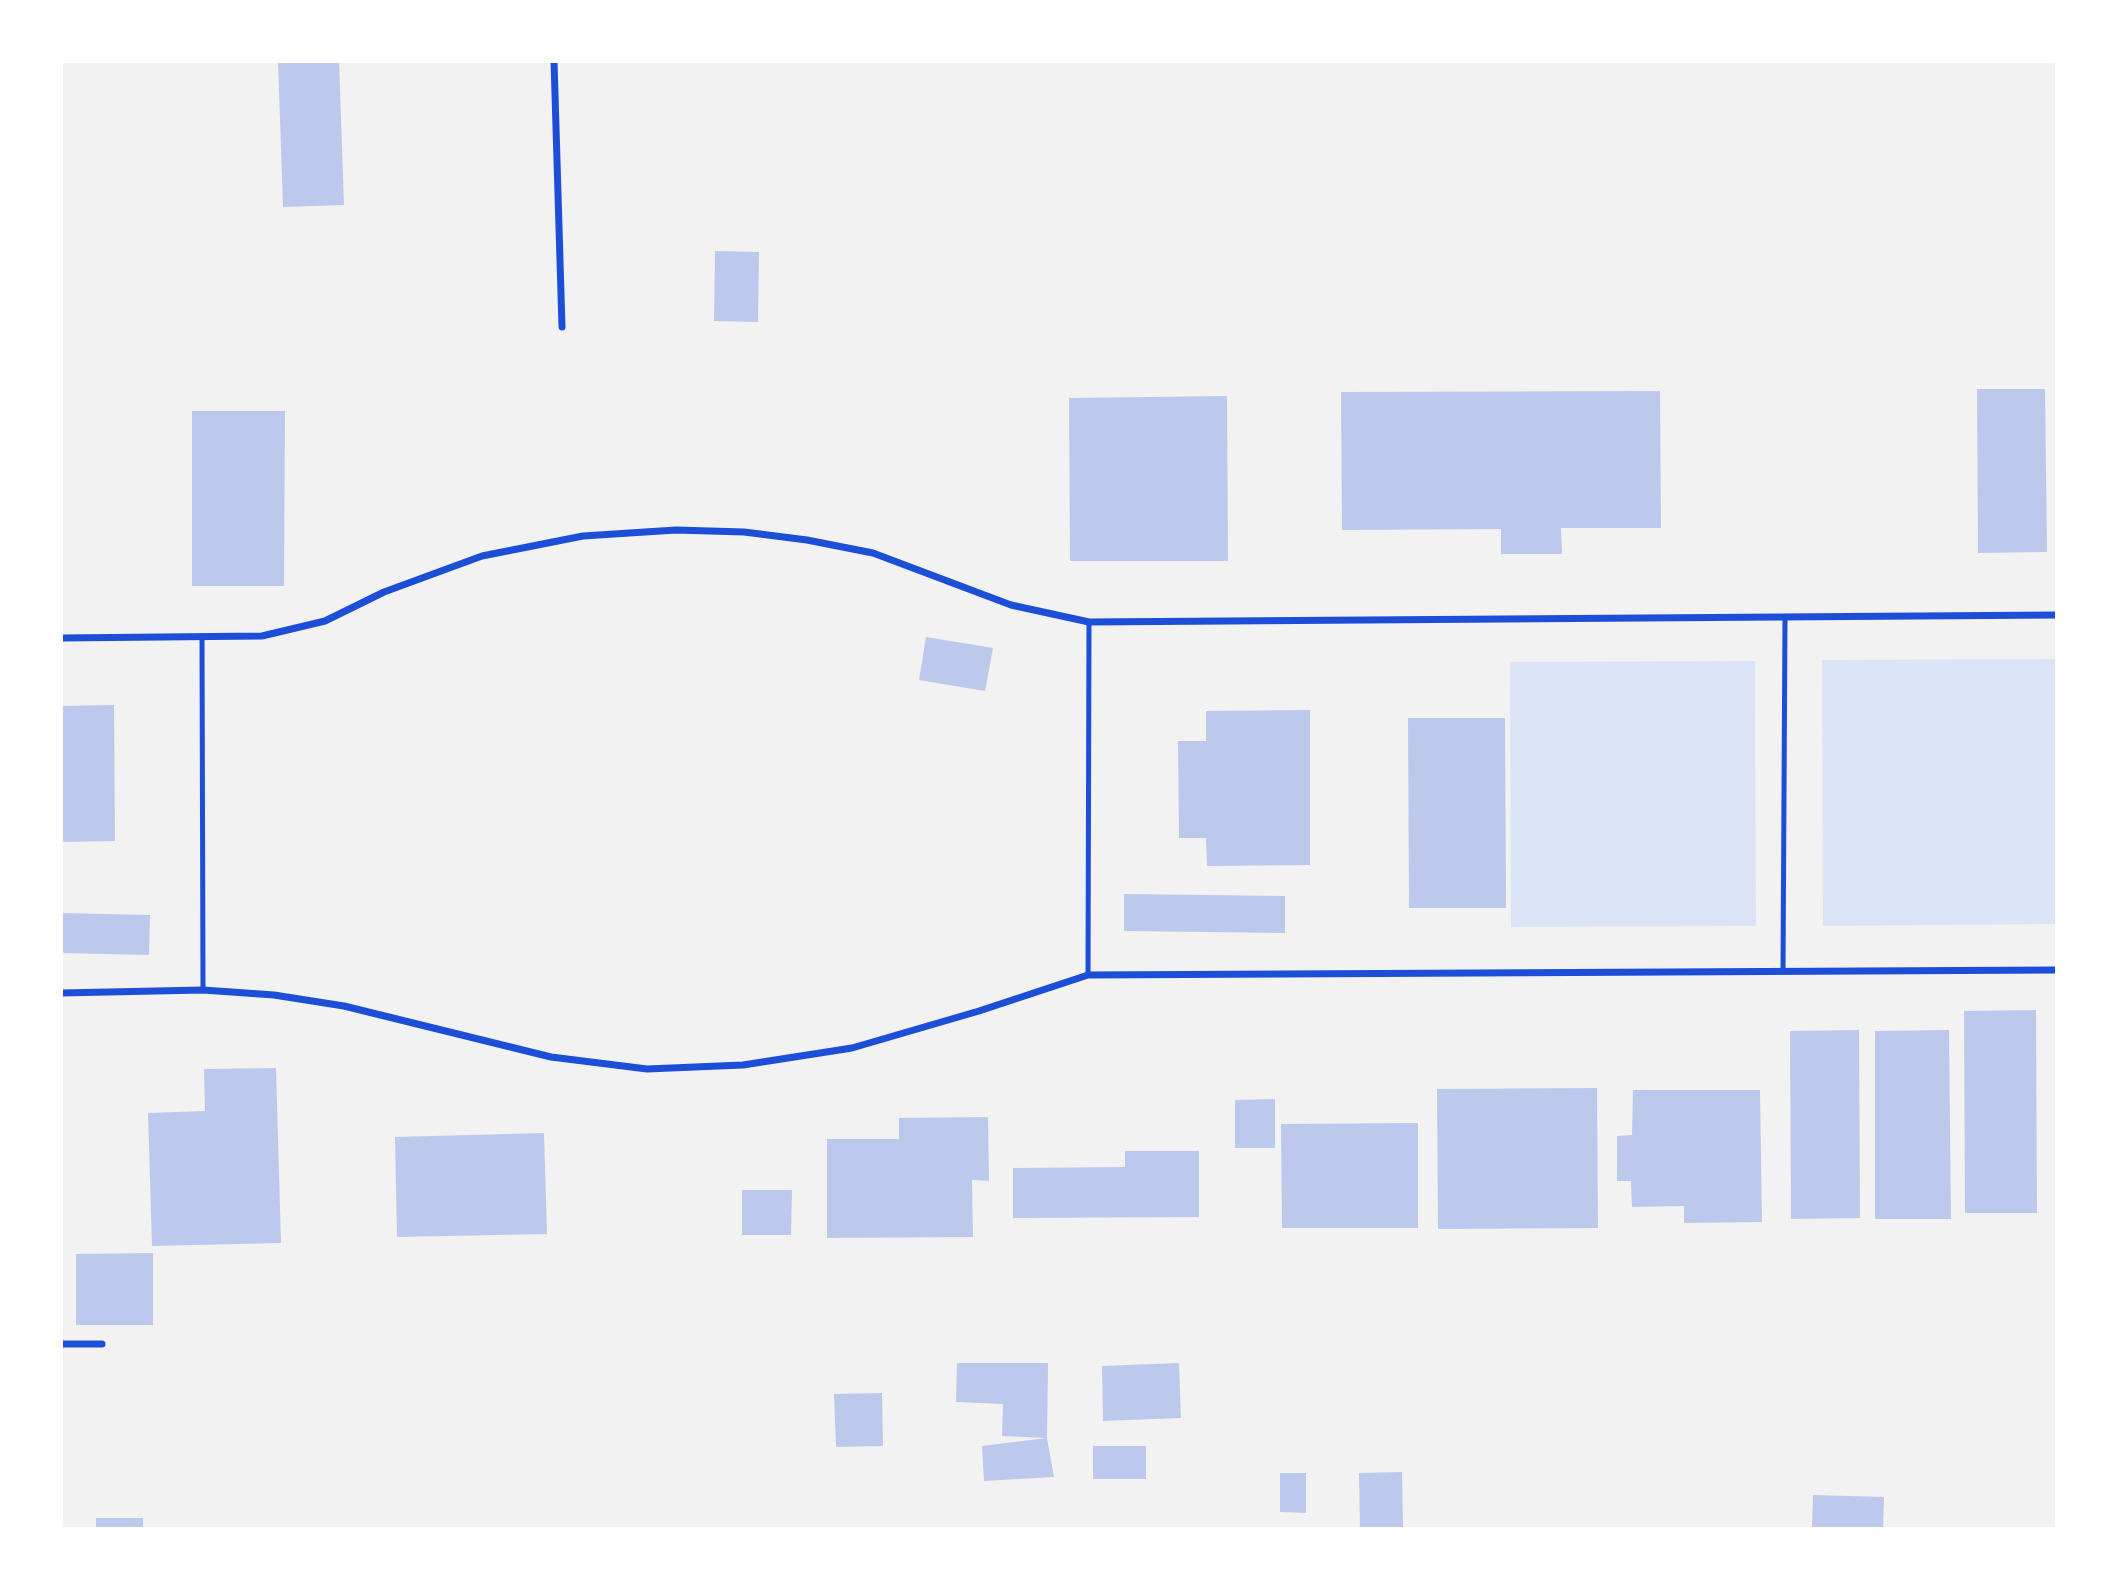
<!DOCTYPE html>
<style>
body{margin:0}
#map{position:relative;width:2118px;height:1590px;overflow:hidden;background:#f2f2f2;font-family:Cabin,sans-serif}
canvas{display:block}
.frame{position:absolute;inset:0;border:63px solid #fff;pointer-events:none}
</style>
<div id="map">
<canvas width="2118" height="1590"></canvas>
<div class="frame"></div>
</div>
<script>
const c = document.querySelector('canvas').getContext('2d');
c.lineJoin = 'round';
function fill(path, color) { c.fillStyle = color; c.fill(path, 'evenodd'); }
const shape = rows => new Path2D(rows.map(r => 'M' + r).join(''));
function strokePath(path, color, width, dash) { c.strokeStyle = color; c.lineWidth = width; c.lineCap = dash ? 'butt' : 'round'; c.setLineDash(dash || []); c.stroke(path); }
fill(shape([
 [2057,659,2057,924,1823,926,1822,660],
 [1755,661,1756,926,1511,927,1510,662]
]), '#dbe4f7');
fill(shape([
 [278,61,339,61,344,205,283,207],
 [715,251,759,252,758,322,714,321],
 [1977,389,2045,389,2047,552,1978,553],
 [1660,391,1661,528,1561,528,1562,554,1501,554,1501,529,1342,530,1341,392],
 [1227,396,1228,561,1070,561,1069,398],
 [192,411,285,411,284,586,192,586],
 [926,637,993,648,985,691,919,680],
 [114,705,115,841,61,842,61,706],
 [1310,710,1310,865,1207,866,1206,838,1179,838,1178,741,1206,741,1206,711],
 [1408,718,1505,718,1506,908,1409,908],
 [1124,894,1285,896,1285,933,1124,931],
 [61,913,150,915,149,955,61,953],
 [2036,1010,2037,1213,1965,1213,1964,1011],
 [1859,1030,1860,1218,1791,1219,1790,1031],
 [1949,1030,1951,1219,1875,1219,1875,1031],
 [276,1068,281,1243,152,1246,148,1113,205,1111,204,1069],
 [1597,1088,1598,1228,1438,1229,1437,1089],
 [1633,1090,1760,1090,1762,1222,1684,1223,1684,1206,1632,1207,1631,1181,1617,1181,1617,1136,1632,1135],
 [1275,1099,1275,1148,1235,1148,1235,1100],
 [988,1117,989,1181,972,1180,973,1237,827,1238,827,1139,899,1139,899,1118],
 [1418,1123,1418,1228,1282,1228,1281,1124],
 [544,1133,547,1234,397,1237,395,1137],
 [1125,1151,1199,1151,1199,1217,1013,1218,1013,1168,1125,1167],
 [742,1190,792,1190,791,1235,742,1235],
 [153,1253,153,1325,76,1325,76,1254],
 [957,1363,1048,1363,1047,1438,1054,1477,984,1481,982,1446,1047,1438,1002,1436,1003,1404,956,1402],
 [1179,1363,1181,1418,1103,1421,1102,1366],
 [882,1393,883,1446,836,1447,834,1394],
 [1093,1446,1146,1446,1146,1479,1093,1479],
 [1402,1472,1403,1529,1360,1529,1359,1473],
 [1280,1473,1306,1473,1306,1513,1280,1512],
 [1813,1495,1884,1497,1883,1529,1812,1529],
 [96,1518,143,1518,143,1529,96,1529]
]), '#bdc9ec');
strokePath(shape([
 [202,636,203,990],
 [1783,971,1785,617],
 [1088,975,1089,622]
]), '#1d4ed8', 5);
strokePath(shape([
 [554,61,562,327],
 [61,638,262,636,325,621,384,592,482,556,583,536,676,530,744,532,807,540,873,553,1011,605,1089,622,2057,615],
 [61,993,203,990,274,995,344,1006,551,1057,647,1069,743,1065,852,1048,979,1011,1088,975,2057,970],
 [61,1344,102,1344]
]), '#1d4ed8', 7);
</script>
